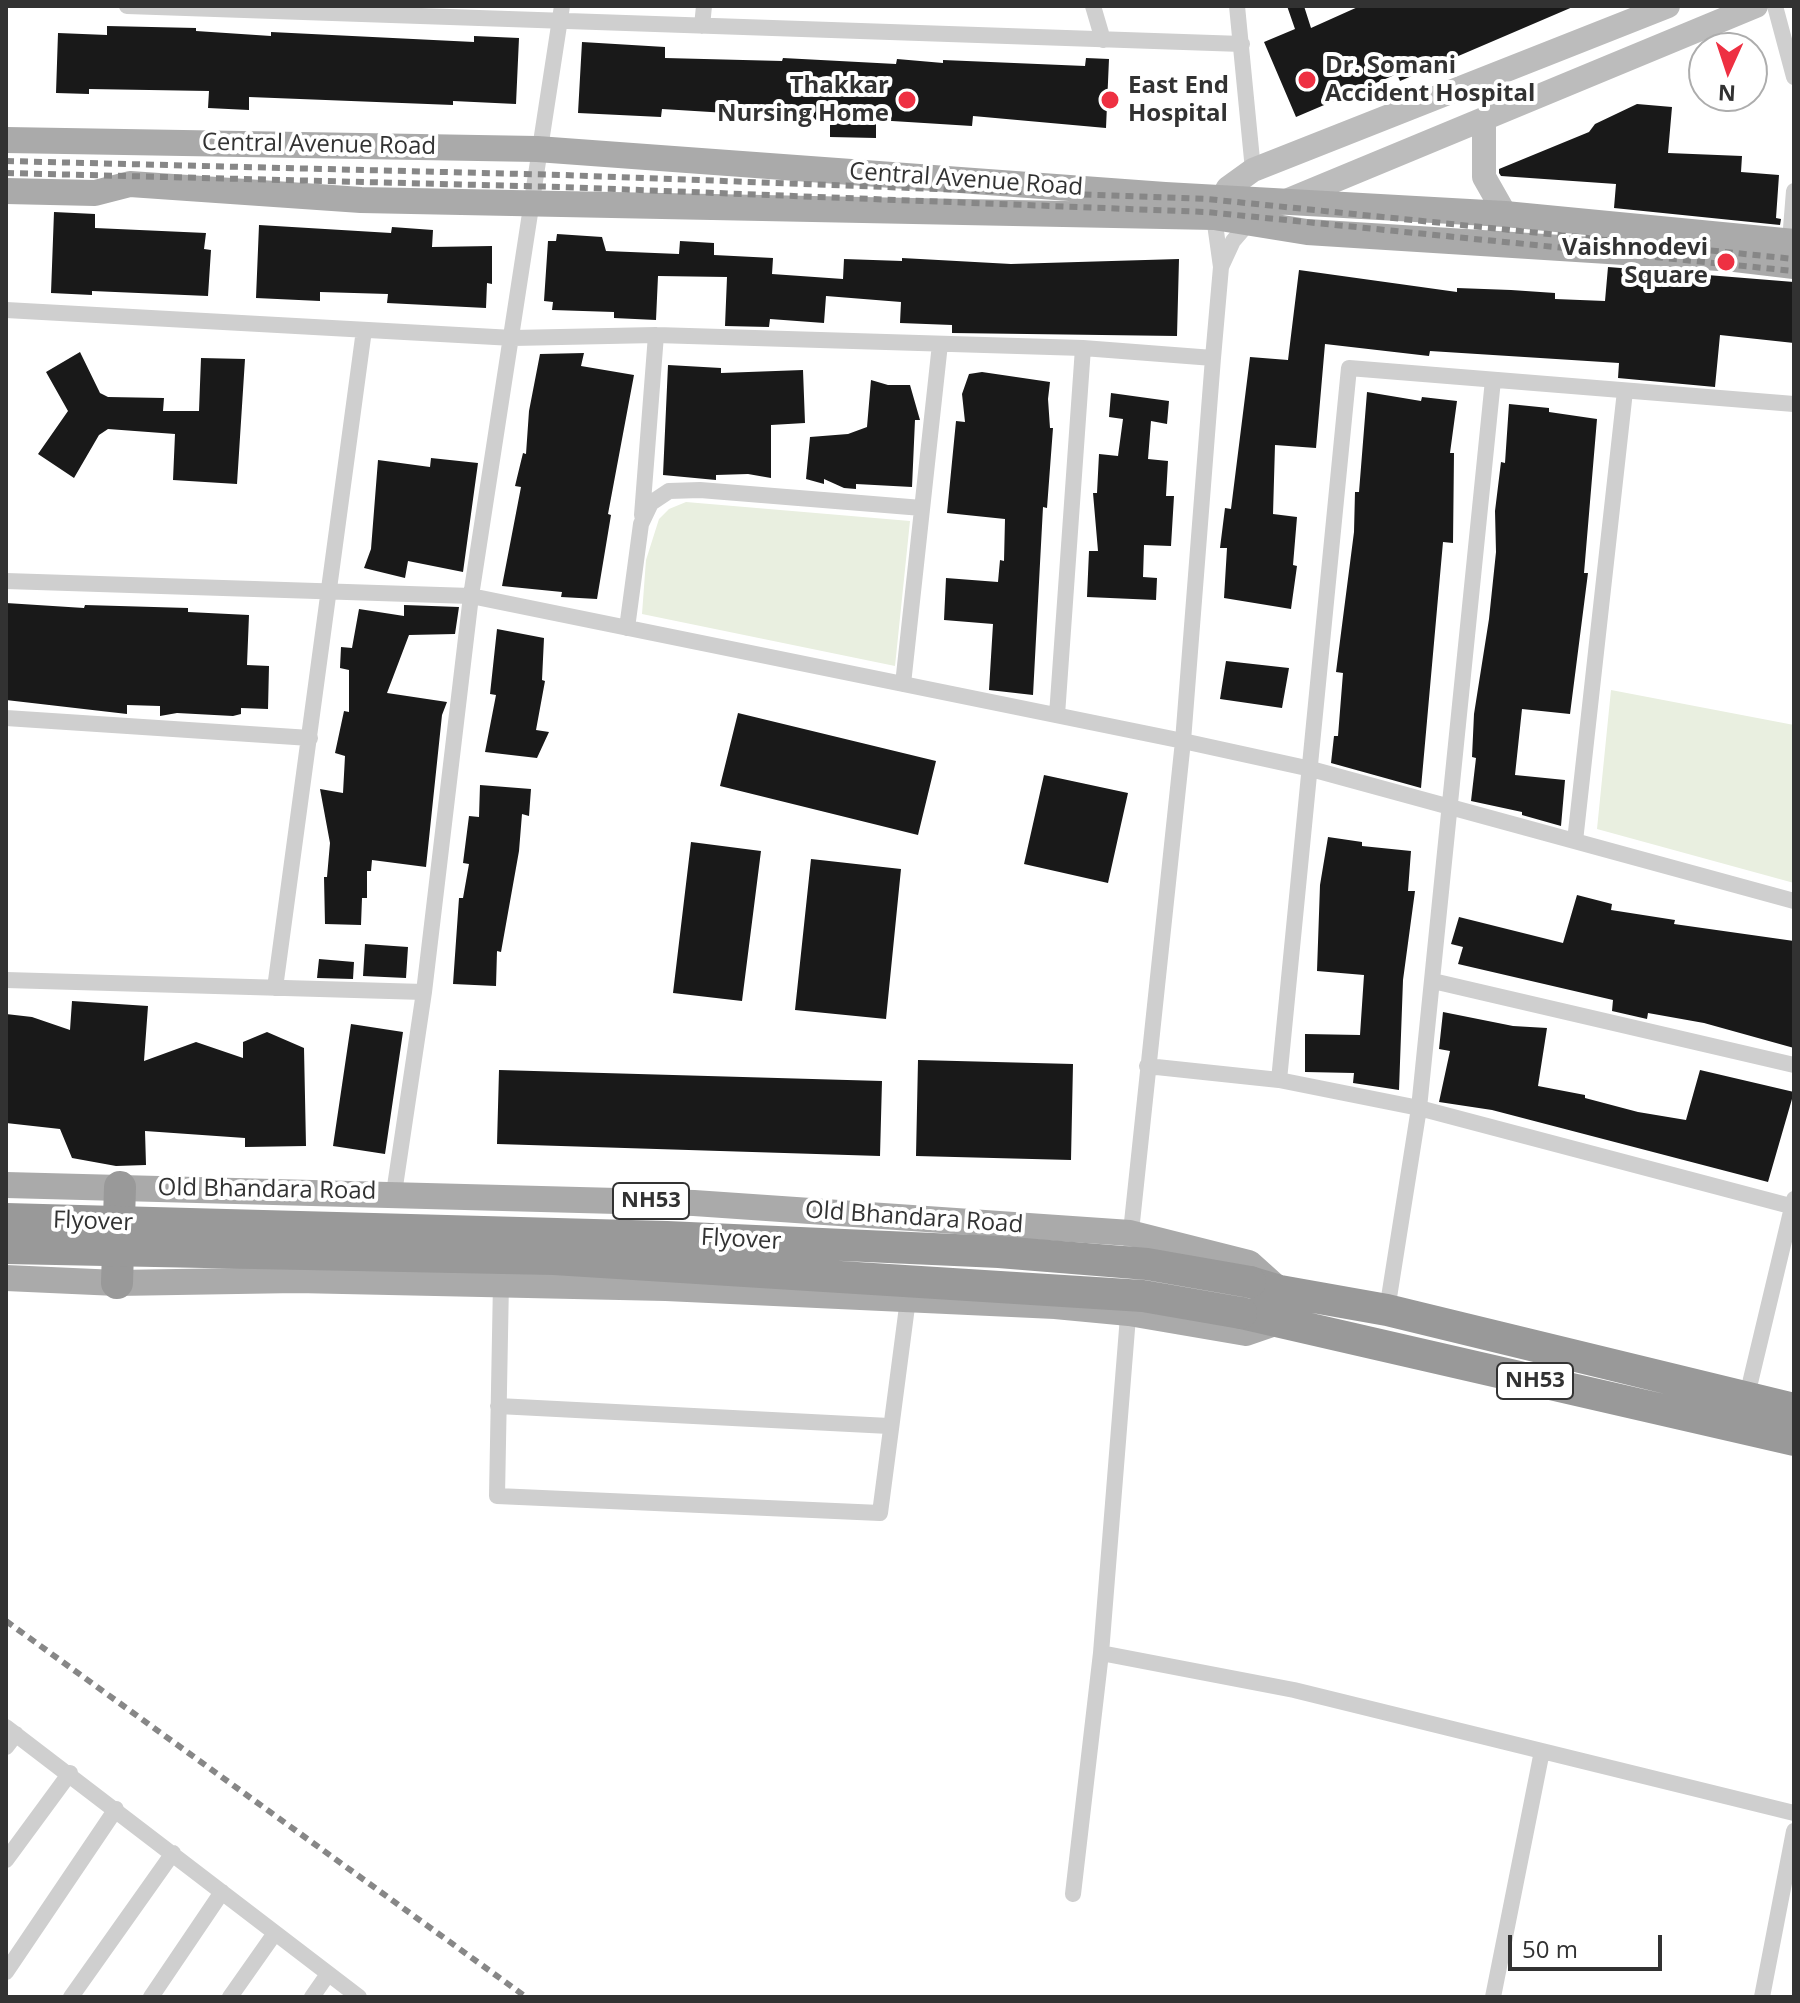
<!DOCTYPE html>
<style>
body{margin:0}
#map{position:relative;width:1800px;height:2003px;overflow:hidden;background:#fff;font-family:"Open Sans",sans-serif}
canvas{display:block}
.frame{position:absolute;inset:0;border:8px solid #323232;pointer-events:none}
.north{position:absolute;left:1688px;top:32px;width:80px;height:80px;box-sizing:border-box;background:#fff;border:2px solid #adadad;border-radius:50%;rotate:183deg;font-size:22px;font-weight:700;line-height:32px;text-align:center;color:#323232}
.north::after{content:'';display:block;margin:auto;width:28px;height:36px;background:#ee3042;clip-path:polygon(50% 0,100% 100%,50% 72%,0 100%)}
.scale{position:absolute;left:1508px;top:1935px;width:154px;height:36px;box-sizing:border-box;border:4px solid #323232;border-top:0;padding-left:10px;font-size:24px;line-height:28px;white-space:nowrap;color:#323232;-webkit-text-stroke:6px #fff;paint-order:stroke}
</style>
<div id="map">
<canvas width="1800" height="2003"></canvas>
<div class="frame"></div>
<div class="north">N</div>
<div class="scale">50 m</div>
</div>
<script>
const c = document.querySelector('canvas').getContext('2d');
c.lineJoin = 'round';
function fill(path, color) { c.fillStyle = color; c.fill(path, 'evenodd'); }
const shape = rows => new Path2D(rows.map(r => 'M' + r).join(''));
function strokePath(path, color, width, dash) { c.strokeStyle = color; c.lineWidth = width; c.lineCap = dash ? 'butt' : 'round'; c.setLineDash(dash || []); c.stroke(path); }
function write(font, color, halo, rows, align = 'center') {
  c.font = font + ' "Open Sans",sans-serif'; c.lineWidth = 8; c.setLineDash([]); c.textBaseline = 'middle'; c.strokeStyle = halo; c.fillStyle = color; for (const [text, x, y, turn = 0] of rows) {
    c.save(); c.translate(x, y); c.rotate((+turn || 0) * Math.PI / 180); c.textAlign = isNaN(turn) ? turn : align; if (halo) c.strokeText(text, 0, 0); c.fillText(text, 0, 0); c.restore();
  }
}
fill(shape([
 [686,502,910,521,895,666,642,614,646,560,659,519,669,509],
 [1611,690,1794,725,1794,883,1597,829]
]), '#e9efe0');
fill(shape([
 [1287,6,1304,6,1311,28,1360,6,1575,6,1400,81,1397,74,1296,117,1264,42,1295,29],
 [107,26,196,28,196,31,271,36,271,32,474,42,474,36,519,38,516,104,453,101,453,105,249,97,249,110,208,108,209,91,89,89,89,94,56,93,58,33,107,35],
 [582,42,665,47,665,58,782,61,783,58,896,64,897,59,943,63,943,60,1085,66,1086,58,1109,59,1106,128,973,116,972,126,876,120,876,138,830,137,830,120,768,118,768,123,727,121,727,113,662,109,661,117,578,113],
 [1637,104,1672,107,1668,153,1742,156,1741,172,1779,175,1776,218,1781,219,1780,225,1614,208,1616,184,1501,176,1499,173,1499,169,1589,132,1595,124],
 [54,212,95,214,95,228,206,233,204,249,211,250,208,296,92,291,92,295,51,293],
 [259,225,391,233,392,227,433,230,432,247,492,246,492,284,487,283,486,308,387,303,388,294,320,292,320,301,256,298],
 [557,234,602,237,606,251,679,254,680,241,714,243,714,255,773,258,772,274,843,279,844,259,902,261,902,258,1011,264,1179,259,1177,336,952,333,952,325,900,323,901,302,826,296,824,323,770,319,769,327,725,326,727,277,658,276,656,320,614,318,614,312,552,310,553,302,544,301,548,241,556,241],
 [1608,267,1794,282,1794,343,1720,335,1715,387,1618,378,1619,363,1430,351,1429,356,1325,344,1316,448,1275,445,1273,514,1297,517,1293,565,1297,566,1291,609,1224,598,1227,548,1220,548,1225,508,1231,509,1250,357,1288,360,1299,270,1457,292,1457,288,1511,290,1555,293,1555,299,1605,301],
 [80,352,100,393,108,397,164,398,163,411,199,411,201,358,245,359,237,484,173,480,175,434,108,429,99,435,74,478,38,454,68,411,46,372],
 [584,353,581,366,634,375,608,514,611,515,597,599,561,597,562,592,502,586,521,487,515,486,523,453,526,454,529,411,540,354],
 [668,365,721,368,721,373,803,370,805,423,771,425,771,478,748,474,716,475,716,480,663,475],
 [982,372,1050,382,1048,399,1050,428,1053,428,1047,508,1043,507,1033,695,989,690,993,624,944,620,946,578,998,582,1000,560,1004,561,1005,519,947,513,956,421,965,422,962,394,969,374],
 [871,380,888,385,910,385,920,420,915,420,912,487,856,484,856,489,844,488,824,479,824,484,806,479,810,437,848,434,867,427],
 [1367,392,1421,401,1422,397,1457,401,1450,453,1454,453,1453,543,1443,542,1421,788,1331,763,1334,736,1338,736,1343,673,1336,672,1354,532,1355,492,1359,492],
 [1111,393,1169,401,1167,424,1151,421,1148,459,1168,461,1166,496,1174,496,1171,546,1144,545,1143,577,1157,578,1156,600,1087,597,1089,551,1098,551,1093,493,1097,493,1099,454,1118,456,1123,419,1109,417],
 [1509,404,1549,408,1549,412,1597,419,1584,573,1588,573,1570,714,1522,709,1515,775,1565,780,1561,826,1522,815,1522,812,1471,801,1476,758,1472,757,1474,714,1489,619,1496,552,1495,511,1501,462,1505,463],
 [431,458,478,463,463,572,408,561,405,578,364,568,371,549,378,460,430,467],
 [6,603,84,608,85,605,188,608,188,612,249,615,247,665,269,666,268,709,241,708,241,714,233,716,177,713,160,716,160,706,127,705,127,714,6,700],
 [404,605,459,607,455,634,409,635,387,693,447,702,442,715,426,867,372,860,371,871,367,871,367,898,362,898,361,925,325,924,324,877,327,877,330,843,320,789,343,793,345,756,335,753,344,711,349,712,349,670,340,668,341,647,352,648,359,609,404,616],
 [497,629,544,638,542,680,545,681,536,730,549,732,537,758,485,752,496,695,490,694],
 [1226,661,1289,668,1282,708,1220,699],
 [738,713,936,761,918,835,720,786],
 [1044,775,1128,793,1108,883,1024,864],
 [480,785,531,789,529,816,522,814,519,851,501,952,497,951,496,986,453,984,459,898,463,898,469,864,463,863,469,816,479,817],
 [1328,837,1362,842,1362,846,1411,851,1408,891,1415,891,1403,980,1399,1090,1353,1083,1354,1073,1305,1072,1305,1034,1360,1035,1364,975,1317,971,1320,885],
 [691,842,761,851,742,1001,673,993],
 [811,859,901,869,886,1019,795,1010],
 [1577,895,1612,904,1611,910,1675,920,1674,924,1794,941,1794,1048,1704,1023,1648,1013,1647,1019,1612,1011,1613,1000,1458,964,1463,947,1451,944,1459,917,1563,943],
 [365,944,408,947,406,978,363,976],
 [319,959,354,962,353,979,317,978],
 [72,1001,148,1006,144,1061,196,1042,243,1058,243,1042,267,1032,304,1048,306,1146,245,1147,245,1138,145,1131,146,1165,116,1166,72,1158,60,1129,6,1123,6,1014,32,1017,70,1030],
 [1443,1012,1513,1026,1547,1028,1538,1086,1585,1095,1585,1098,1638,1112,1686,1120,1700,1070,1794,1092,1768,1182,1492,1110,1439,1102,1450,1051,1439,1049],
 [351,1024,403,1032,385,1154,333,1146],
 [918,1060,1073,1064,1071,1160,916,1156],
 [499,1070,882,1081,880,1156,497,1144]
]), '#191919');
strokePath(shape([
 [127,6,1242,44],
 [562,6,471,596,1183,741,1130,1241],
 [1093,6,1103,40],
 [1237,6,1253,170],
 [1775,6,1794,77],
 [702,26,704,6],
 [1790,241,1794,191],
 [1221,267,1233,241,1251,220],
 [6,310,513,338,656,335,1083,348,1213,358,1183,741,1311,769,1794,901],
 [1213,358,1221,267,1214,217],
 [1493,380,1419,1108,1279,1080,1349,368,1794,404],
 [642,515,656,335],
 [6,581,471,596,424,992],
 [627,628,641,524,651,503,669,491,700,490,922,508],
 [903,684,940,344],
 [1057,715,1083,348],
 [6,718,310,738],
 [1575,841,1625,391],
 [6,980,424,992,394,1193],
 [1433,981,1794,1065],
 [275,988,364,330],
 [1147,1066,1279,1080],
 [501,1282,497,1496,880,1513,908,1299],
 [1129,1304,1101,1653,1294,1690,1794,1813],
 [1387,1310,1419,1108,1794,1207],
 [1745,1404,1794,1199],
 [498,1406,889,1426],
 [6,1727,359,1997],
 [6,1747,16,1734],
 [6,1860,70,1773],
 [1073,1894,1101,1653],
 [6,1972,116,1809],
 [71,1997,173,1853],
 [151,1997,222,1892],
 [230,1997,275,1933],
 [312,1997,328,1974],
 [1493,1997,1542,1751],
 [1762,1997,1794,1831]
]), '#cfcfcf', 16);
strokePath(shape([
 [1484,119,1484,177,1505,214],
 [1281,203,1756,6],
 [1215,211,1228,188,1253,170,1668,6]
]), '#bcbcbc', 24);
strokePath(shape([
 [6,140,537,149,1165,195,1505,214,1794,242],
 [6,191,95,193,130,184,361,200,1214,217,1307,232,1735,259,1794,266],
 [6,1185,694,1203,1130,1233,1249,1263,1279,1290],
 [6,1278,117,1283,297,1280,666,1288,1055,1306,1129,1313,1246,1333,1275,1323]
]), '#aaa', 26);
strokePath(shape([
 [1250,1282,1280,1291,1387,1310,1794,1409],
 [117,1283,120,1187],
 [1241,1313,1794,1440]
]), '#999', 32);
strokePath(shape([
 [6,161,563,175,1207,199,1794,259],
 [6,173,562,187,1206,212,1794,271],
 [6,1621,526,1997]
]), '#878787', 6, [8, 6]);
strokePath(shape([
 [6,1219,667,1237,999,1252,1147,1264,1250,1282],
 [6,1248,554,1259,1143,1296,1241,1313]
]), '#999', 32);
for (const [x, y, r, color] of [
 [1307,80,10,"#ee3042"],
 [907,100,10,"#ee3042"],
 [1110,100,10,"#ee3042"],
 [1726,262,10,"#ee3042"]
]) { const dot = new Path2D(); dot.arc(x, y, r, 0, 2 * Math.PI); c.fillStyle = color; c.fill(dot); strokePath(dot, '#fff', 3); }
for (const [x, y, w] of [
 [651,1201,76],
 [1535,1381,76]
]) { const box = new Path2D(); box.roundRect(x - w / 2, y - 18, w, 36, 6); c.fillStyle = '#fff'; c.fill(box); strokePath(box, '#323232', 2); }
write('bold 22px', '#323232', null, [
 ["NH53",651,1201],
 ["NH53",1535,1381]
]);
write('bold 24px', '#323232', '#fff', [
 ["Dr. Somani",1325,66],
 ["Accident Hospital",1325,94],
 ["Thakkar",889,86,"right"],
 ["Nursing Home",889,114,"right"],
 ["East End",1128,86],
 ["Hospital",1128,114],
 ["Vaishnodevi",1708,248,"right"],
 ["Square",1708,276,"right"]
], 'left');
write('24px', '#323232', '#fff', [
 ["Central Avenue Road",319,145,1],
 ["Central Avenue Road",966,180,4],
 ["Old Bhandara Road",267,1190,1],
 ["Old Bhandara Road",914,1218,4],
 ["Flyover",93,1222,2],
 ["Flyover",741,1240,3]
]);
</script>
